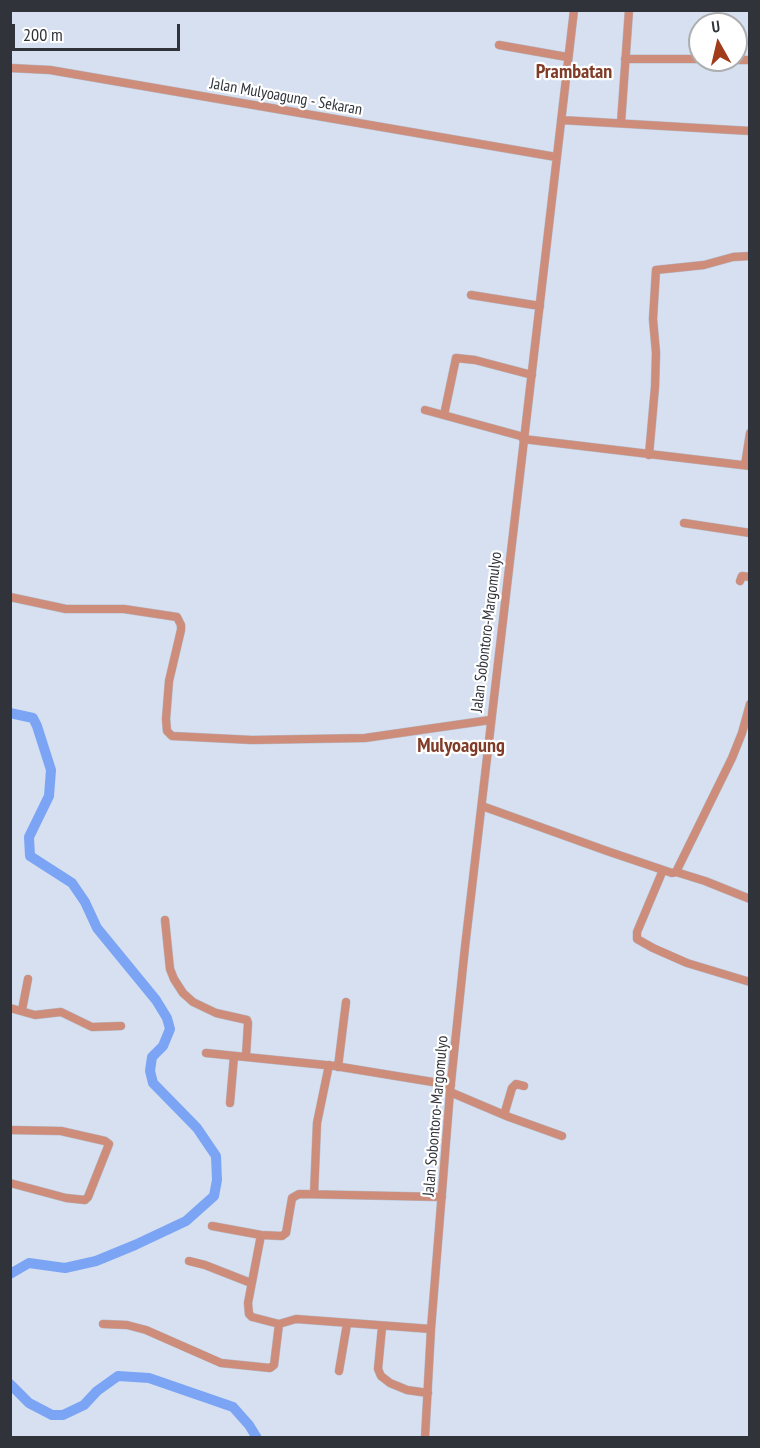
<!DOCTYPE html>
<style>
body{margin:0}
#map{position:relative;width:760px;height:1448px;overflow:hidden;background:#d7e0f1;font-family:"PT Sans Narrow",sans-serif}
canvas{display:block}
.frame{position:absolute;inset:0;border:12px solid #30343a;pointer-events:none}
.north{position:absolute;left:688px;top:12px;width:60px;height:60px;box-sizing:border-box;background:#fff;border:2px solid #acaeb0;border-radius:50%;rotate:352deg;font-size:16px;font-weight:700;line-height:24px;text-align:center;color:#30343a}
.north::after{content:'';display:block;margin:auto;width:21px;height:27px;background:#a23b1a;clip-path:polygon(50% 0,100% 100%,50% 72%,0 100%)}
.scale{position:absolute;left:12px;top:24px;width:168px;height:27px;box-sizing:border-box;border:3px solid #30343a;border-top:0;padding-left:8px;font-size:18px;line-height:21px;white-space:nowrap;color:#30343a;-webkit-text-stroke:4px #fff;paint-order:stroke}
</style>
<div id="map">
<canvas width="760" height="1448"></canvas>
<div class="frame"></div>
<div class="north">U</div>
<div class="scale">200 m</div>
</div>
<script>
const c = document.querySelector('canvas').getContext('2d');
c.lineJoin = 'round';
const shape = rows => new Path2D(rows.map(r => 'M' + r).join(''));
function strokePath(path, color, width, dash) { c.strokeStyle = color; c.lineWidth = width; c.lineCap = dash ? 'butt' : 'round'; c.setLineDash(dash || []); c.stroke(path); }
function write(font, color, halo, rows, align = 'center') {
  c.font = font + ' "PT Sans Narrow",sans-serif'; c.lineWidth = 4.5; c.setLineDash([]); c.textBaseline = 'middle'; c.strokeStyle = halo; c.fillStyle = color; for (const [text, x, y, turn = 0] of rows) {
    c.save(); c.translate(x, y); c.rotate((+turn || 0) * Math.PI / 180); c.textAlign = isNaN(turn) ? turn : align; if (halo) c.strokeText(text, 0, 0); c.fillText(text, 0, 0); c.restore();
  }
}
strokePath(shape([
 [10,713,33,718,37,726,51,770,49,796,29,837,30,856,72,883,85,902,97,928,156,1000,167,1018,170,1029,163,1046,152,1057,150,1071,153,1083,197,1128,216,1156,217,1180,214,1196,186,1221,135,1245,96,1261,65,1268,29,1263,10,1274],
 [10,1384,29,1403,52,1415,63,1415,84,1405,97,1391,118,1376,149,1378,233,1407,249,1425,257,1438]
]), '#7ba5f4', 10);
const minor = shape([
 [499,45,567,57],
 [625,59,700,59],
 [736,60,750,60],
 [10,68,50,70,556,157],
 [561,120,750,131],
 [621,123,629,10],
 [471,295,540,306],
 [425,410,524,437],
 [444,415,456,358,475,360,532,375],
 [523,439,750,466],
 [649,455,655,387,656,353,653,319,656,270,704,265,733,257,750,256],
 [745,465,750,433],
 [684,523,750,533],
 [740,581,742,576,750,577],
 [10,597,66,609,124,609,177,617,181,625,181,630,169,681,166,719,167,731,172,736,252,740,365,738,490,720],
 [482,806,607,851,672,873,676,872,732,758,742,733,750,704],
 [663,870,637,932,637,939,653,948,687,963,750,982],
 [676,872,705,881,750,899],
 [165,920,170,969,174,979,183,993,193,1002,216,1013,247,1020,248,1023,246,1056],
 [10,1008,35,1015,61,1012,92,1027,121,1026],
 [22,1010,28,979],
 [206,1053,335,1066,451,1085],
 [338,1067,346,1002],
 [450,1092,509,1117,562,1136],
 [230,1103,234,1056],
 [504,1115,512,1088,516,1084,524,1086],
 [10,1130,61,1131,105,1141,109,1144,88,1197,85,1200,66,1198,10,1183],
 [314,1194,317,1123,329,1065],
 [212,1226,261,1235,282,1236,286,1233,292,1198,299,1194,442,1197],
 [261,1235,248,1303,249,1314,252,1317,279,1324,296,1319,431,1329],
 [189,1261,205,1265,251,1283],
 [103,1324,127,1325,146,1330,221,1363,270,1368,274,1365,279,1324],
 [382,1327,378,1369,381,1376,390,1383,407,1390,428,1393],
 [339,1371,347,1324],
 [425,1438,431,1329,450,1092,465,947,574,10]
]);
strokePath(minor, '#b6becc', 9);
strokePath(minor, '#cd8d7a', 8);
write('16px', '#30343a', '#fff', [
 ["Jalan Mulyoagung - Sekaran",286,97,10],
 ["Jalan Sobontoro-Margomulyo",487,632,-83],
 ["Jalan Sobontoro-Margomulyo",436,1116,-85]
]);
write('bold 20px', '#813c28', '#fff', [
 ["Prambatan",574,72],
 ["Mulyoagung",461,746]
]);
</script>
